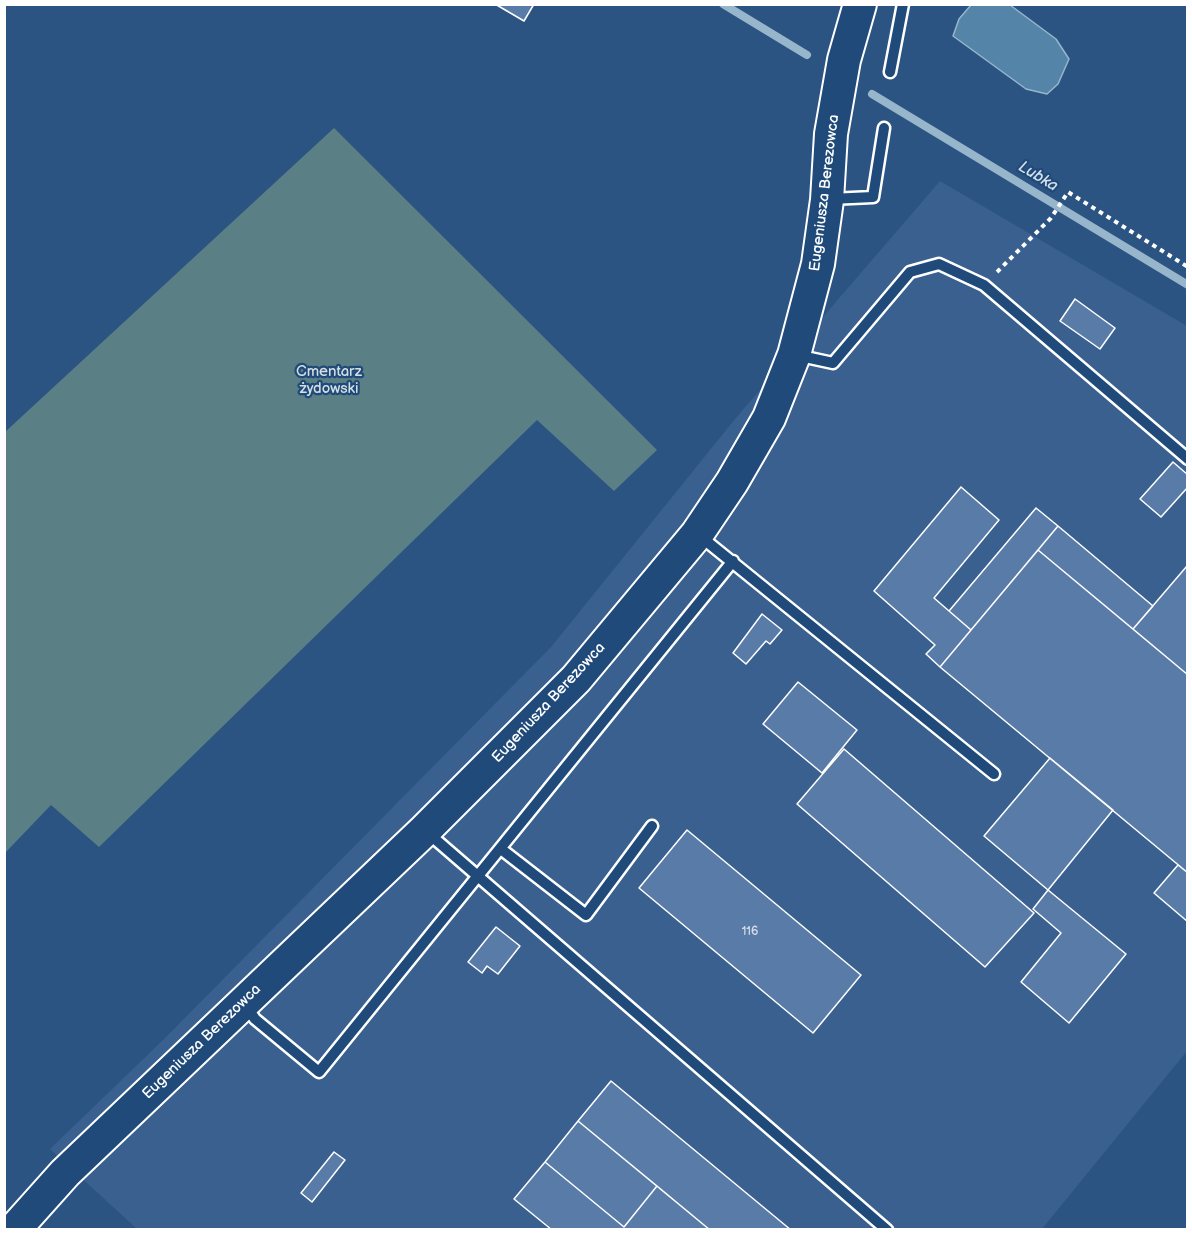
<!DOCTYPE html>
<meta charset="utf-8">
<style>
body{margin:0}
#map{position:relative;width:1192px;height:1234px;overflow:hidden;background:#2b5483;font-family:"Balsamiq Sans",sans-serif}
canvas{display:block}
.frame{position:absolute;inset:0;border:6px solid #fff;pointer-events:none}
</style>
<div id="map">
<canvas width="1192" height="1234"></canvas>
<div class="frame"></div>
</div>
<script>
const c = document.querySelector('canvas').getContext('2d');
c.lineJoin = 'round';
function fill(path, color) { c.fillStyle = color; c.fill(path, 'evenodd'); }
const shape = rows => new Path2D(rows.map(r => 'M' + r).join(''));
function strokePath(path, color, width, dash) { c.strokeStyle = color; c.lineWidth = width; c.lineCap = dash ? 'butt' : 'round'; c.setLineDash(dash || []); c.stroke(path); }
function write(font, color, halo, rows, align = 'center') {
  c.font = font + ' "Balsamiq Sans",sans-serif'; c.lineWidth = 4.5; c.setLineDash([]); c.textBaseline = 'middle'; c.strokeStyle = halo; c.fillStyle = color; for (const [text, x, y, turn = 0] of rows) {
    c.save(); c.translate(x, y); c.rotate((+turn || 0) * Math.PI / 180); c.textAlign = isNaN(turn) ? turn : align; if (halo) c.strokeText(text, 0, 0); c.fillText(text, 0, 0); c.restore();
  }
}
fill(shape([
 [940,181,1187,326,1187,1051,1042,1229,137,1229,50,1149,164,1039,551,647,735,419]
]), '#39608e');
fill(shape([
 [334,128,657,450,614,491,537,420,99,847,51,805,5,853,5,432]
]), '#5a7f84');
const water = shape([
 [971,5,1010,5,1056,39,1069,59,1058,84,1047,94,1026,89,953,36,959,19,971,5]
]);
fill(water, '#5485a9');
strokePath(water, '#98b6cb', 1.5);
strokePath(shape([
 [723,4,807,55],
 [872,94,1188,285]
]), '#98b6cb', 8);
const building = shape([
 [495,4,534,4,524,21,495,4],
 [1075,299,1115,328,1100,349,1060,321,1075,299],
 [1173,462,1188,475,1188,487,1161,517,1140,499,1173,462],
 [961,487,999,520,934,598,971,630,940,667,926,654,935,645,874,591,961,487],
 [1036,508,1058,526,971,630,949,611,1036,508],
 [1058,526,1153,606,1133,629,1038,550,1058,526],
 [1038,550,1188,675,1188,873,940,667,1038,550],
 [1187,566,1188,566,1188,675,1133,629,1187,566],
 [762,614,782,630,770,644,766,641,746,664,733,653,762,614],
 [798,682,857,730,822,773,763,724,798,682],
 [844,749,1034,913,985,967,797,804,844,749],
 [1050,758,1113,810,1048,890,984,836,1050,758],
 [687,830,861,975,813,1033,639,888,687,830],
 [1178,865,1188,873,1188,922,1154,893,1178,865],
 [1048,890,1126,954,1069,1023,1021,982,1061,933,1033,909,1048,890],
 [496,927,520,946,498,974,487,966,482,973,468,962,496,927],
 [611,1081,791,1230,710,1230,578,1121,611,1081],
 [578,1121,657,1186,624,1227,545,1162,578,1121],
 [334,1152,345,1160,312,1202,301,1193,334,1152],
 [545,1162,624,1227,657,1186,710,1230,552,1230,514,1199,545,1162]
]);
fill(building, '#597ba8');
strokePath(building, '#fff', 1.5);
const lane = shape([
 [890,72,903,4],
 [830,199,873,197,884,128],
 [796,355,833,363,910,272,939,264,984,285,1188,459],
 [700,536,994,774],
 [428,833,887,1230],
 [501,849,586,915,652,826],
 [245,1005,255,1019,319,1072,733,561]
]);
const secondary = shape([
 [14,1230,65,1173,425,830,576,679,697,534,732,482,769,418,794,355,818,264,827,200,831,134,844,60,860,4]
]);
strokePath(lane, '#fff', 15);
strokePath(secondary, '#fff', 36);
strokePath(shape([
 [997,272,1051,218,1068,192,1188,267]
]), '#fff', 4, [4.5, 4.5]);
strokePath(lane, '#1f4a7a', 10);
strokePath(secondary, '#1f4a7a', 32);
write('12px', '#d6dee9', null, [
 ["116",750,932]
]);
write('15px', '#fff', '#1f4a7a', [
 ["Eugeniusza Berezowca",825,193,-83],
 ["Eugeniusza Berezowca",549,703,-47],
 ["Eugeniusza Berezowca",202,1042,-44]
]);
write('15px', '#d6dfe0', '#1f4a7a', [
 ["Cmentarz",329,372],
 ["żydowski",329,389]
]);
write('italic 16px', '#d4e0ea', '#1f4a7a', [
 ["Lubka",1038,177,31]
]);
</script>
